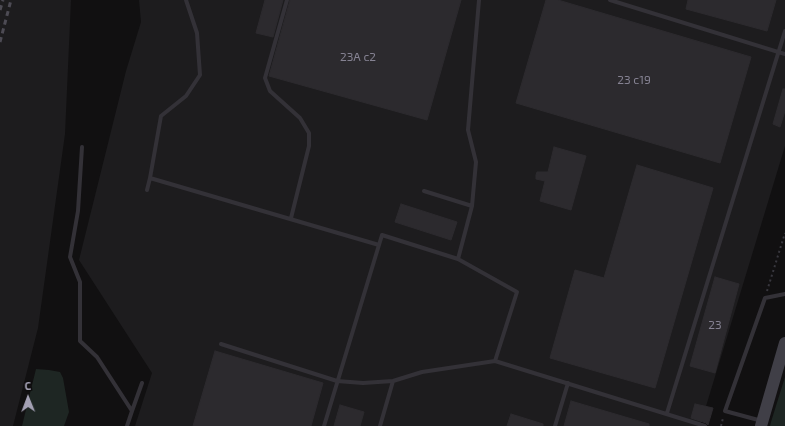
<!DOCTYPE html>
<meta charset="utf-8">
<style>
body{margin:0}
#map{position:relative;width:785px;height:426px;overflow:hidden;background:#111011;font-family:"Exo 2",sans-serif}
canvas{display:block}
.north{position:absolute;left:8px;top:378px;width:40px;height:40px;-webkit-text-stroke:3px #0c0b0c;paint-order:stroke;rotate:359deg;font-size:11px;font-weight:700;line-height:16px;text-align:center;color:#a3a0b3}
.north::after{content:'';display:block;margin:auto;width:14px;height:18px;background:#a3a0b3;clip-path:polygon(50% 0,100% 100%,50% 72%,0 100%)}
</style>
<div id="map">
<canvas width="785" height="426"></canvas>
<div class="north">С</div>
</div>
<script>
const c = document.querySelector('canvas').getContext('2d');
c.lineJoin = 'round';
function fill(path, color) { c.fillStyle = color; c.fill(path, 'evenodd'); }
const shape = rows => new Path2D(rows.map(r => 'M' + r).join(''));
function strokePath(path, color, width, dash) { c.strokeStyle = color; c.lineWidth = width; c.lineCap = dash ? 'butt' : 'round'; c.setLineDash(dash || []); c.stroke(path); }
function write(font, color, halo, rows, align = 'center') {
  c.font = font + ' "Exo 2",sans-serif'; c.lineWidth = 3.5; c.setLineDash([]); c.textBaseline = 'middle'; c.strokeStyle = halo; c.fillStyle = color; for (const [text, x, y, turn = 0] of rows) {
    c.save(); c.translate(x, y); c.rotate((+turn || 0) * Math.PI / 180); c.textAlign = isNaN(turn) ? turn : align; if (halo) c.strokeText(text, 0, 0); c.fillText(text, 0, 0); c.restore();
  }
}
fill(shape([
 [0,0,71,0,65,134,38,328,13,426,0,426],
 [139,0,785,0,785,146,700,426,135,426,152,373,79,260,126,71,141,22]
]), '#1d1c1e');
fill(shape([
 [36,369,49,370,60,372,63,378,69,412,64,426,22,426],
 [785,377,785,426,770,426,771,422]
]), '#1e2623');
const building = shape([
 [265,0,283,0,273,37,256,33,265,0],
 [290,0,461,0,427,120,269,76,290,0],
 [546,0,558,0,751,57,720,163,516,103,546,0],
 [688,0,776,0,767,31,686,9,688,0],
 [783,89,785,89,785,111,780,127,773,124,783,89],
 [554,147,586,156,571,210,540,201,545,181,536,179,536,175,537,172,548,172,554,147],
 [637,165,713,188,655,388,550,358,575,270,604,278,637,165],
 [401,204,457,222,451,240,395,222,401,204],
 [715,277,739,284,715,373,690,366,715,277],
 [215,351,323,383,311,426,193,426,215,351],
 [571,401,649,424,649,426,564,426,571,401],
 [695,404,713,408,708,425,706,423,691,418,695,404],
 [340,405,364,412,360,426,334,426,340,405],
 [511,414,543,424,543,426,507,426,511,414]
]);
fill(building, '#2c2a2e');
strokePath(building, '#2c2a2e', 1);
strokePath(shape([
 [767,291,785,233],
 [721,426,723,418]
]), '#38373e', 2, [2, 3]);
strokePath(shape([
 [287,0,265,78,270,91,300,118,309,133,309,146,291,218],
 [610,0,785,54],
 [82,147,78,211,70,257,80,282,80,341,97,357,132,411,142,383],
 [150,178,161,116,186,96,200,75,197,33,186,0],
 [147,190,150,178,379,245],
 [424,191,472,206],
 [458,259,472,206,476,162,468,130,479,0],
 [221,344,337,381,363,383,393,381,422,372,495,361],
 [667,413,785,31],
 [762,421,725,411,765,298,785,294],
 [127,426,132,411],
 [324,426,382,235,458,259,517,292,495,361,705,426],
 [380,426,393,381],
 [555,426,568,383]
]), '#333137', 4);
strokePath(shape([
 [761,426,785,343]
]), '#403f47', 12);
strokePath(shape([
 [0,10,3,0],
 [0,42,11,0]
]), '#4d4b54', 3, [5, 4]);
write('12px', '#858292', null, [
 ["23А с2",358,57],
 ["23 с19",634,80],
 ["23",715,325]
]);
</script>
